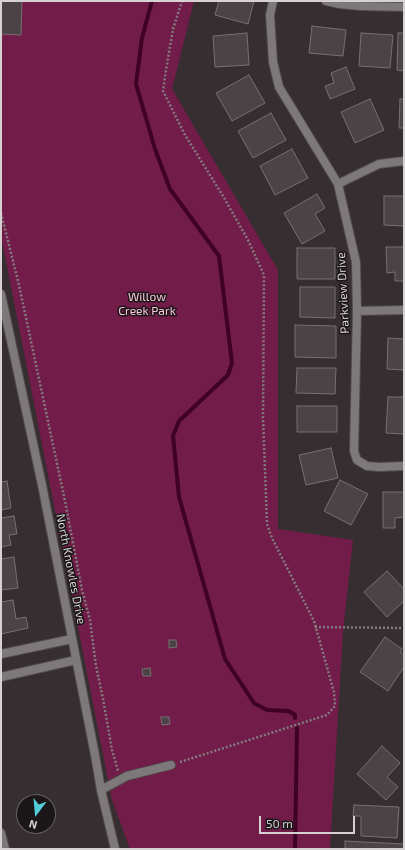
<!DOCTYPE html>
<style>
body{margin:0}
#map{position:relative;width:405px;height:850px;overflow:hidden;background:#362e31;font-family:"Exo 2",sans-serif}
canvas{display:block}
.frame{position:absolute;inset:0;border:2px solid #d6d1d2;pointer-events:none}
.north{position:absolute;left:16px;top:794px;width:40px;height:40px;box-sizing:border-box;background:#1b1718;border:1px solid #666162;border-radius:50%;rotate:196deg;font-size:11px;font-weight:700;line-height:16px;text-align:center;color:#d6d1d2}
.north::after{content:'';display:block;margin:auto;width:14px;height:18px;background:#52ccd6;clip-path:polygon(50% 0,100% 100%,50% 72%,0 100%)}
.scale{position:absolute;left:259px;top:816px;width:96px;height:18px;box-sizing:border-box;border:2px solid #d6d1d2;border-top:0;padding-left:5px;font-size:12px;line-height:14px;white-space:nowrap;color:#d6d1d2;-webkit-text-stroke:3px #1b1718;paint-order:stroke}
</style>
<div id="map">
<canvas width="405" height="850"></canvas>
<div class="frame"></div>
<div class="north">N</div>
<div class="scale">50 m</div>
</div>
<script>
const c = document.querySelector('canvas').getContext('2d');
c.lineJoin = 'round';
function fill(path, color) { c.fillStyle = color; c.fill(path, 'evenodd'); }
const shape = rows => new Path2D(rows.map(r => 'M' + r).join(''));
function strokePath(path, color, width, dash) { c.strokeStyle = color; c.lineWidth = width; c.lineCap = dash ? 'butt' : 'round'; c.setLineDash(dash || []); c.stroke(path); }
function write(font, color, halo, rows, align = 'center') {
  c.font = font + ' "Exo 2",sans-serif'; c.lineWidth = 3; c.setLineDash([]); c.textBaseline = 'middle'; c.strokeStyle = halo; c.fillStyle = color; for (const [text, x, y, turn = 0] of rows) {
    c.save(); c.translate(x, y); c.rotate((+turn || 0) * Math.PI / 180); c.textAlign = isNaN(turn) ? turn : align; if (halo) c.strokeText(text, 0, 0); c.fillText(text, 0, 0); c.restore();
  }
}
fill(shape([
 [1,1,194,1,172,89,278,270,278,529,353,540,343,632,330,849,130,849,112,800,1,236]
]), '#721d49');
strokePath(shape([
 [152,1,142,38,136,84,155,149,170,189,219,256,232,363,228,375,179,421,173,436,179,497,225,659,254,703,267,710,289,711,295,715,295,718],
 [295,849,297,728]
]), '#3f0023', 4);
const building = shape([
 [1,1,22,1,21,35,1,34,1,1],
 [219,1,254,1,248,24,215,15,219,1],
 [312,26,346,30,343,56,309,53,312,26],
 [247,33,249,65,215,67,213,36,247,33],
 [361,33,393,35,390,68,359,66,361,33],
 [398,33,404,33,404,71,397,70,398,33],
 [346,67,355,89,330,99,325,86,334,83,331,73,346,67],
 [249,75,265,103,232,121,216,93,249,75],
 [370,99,384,130,355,143,341,112,370,99],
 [400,99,404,99,404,128,399,128,400,99],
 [271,113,286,140,253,158,238,131,271,113],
 [292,149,308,178,275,195,260,166,292,149],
 [317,194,325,208,315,214,325,231,302,244,284,213,317,194],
 [384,196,404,196,404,226,384,225,384,196],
 [386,247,404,247,404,281,395,281,395,272,387,273,386,247],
 [297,248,335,248,335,279,297,279,297,248],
 [300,287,335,287,335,318,300,317,300,287],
 [295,325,336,326,336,358,295,357,295,325],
 [388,338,404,339,404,370,387,369,388,338],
 [297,368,336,368,335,394,296,393,297,368],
 [388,397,404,397,404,434,386,433,388,397],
 [297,406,337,406,337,432,297,432,297,406],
 [331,448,338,478,306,485,299,455,331,448],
 [340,480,368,494,351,525,324,511,340,480],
 [7,481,11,508,1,510,1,482,7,481],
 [383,492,404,492,404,517,395,518,395,528,383,528,383,492],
 [14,516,17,534,9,535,11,545,1,547,1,518,14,516],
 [14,557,18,588,1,590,1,559,14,557],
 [387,571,404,589,404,601,387,617,364,592,387,571],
 [13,600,16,619,26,617,28,628,1,634,1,602,13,600],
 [385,637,402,649,400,652,404,655,404,667,388,691,360,672,385,637],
 [169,640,176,640,177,647,169,648,169,640],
 [150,668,151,676,143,676,142,669,150,668],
 [161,717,169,717,170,724,162,725,161,717],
 [382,746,400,763,387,777,398,787,386,800,357,774,382,746],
 [354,805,399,807,397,838,361,836,361,816,353,816,354,805],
 [345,841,404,844,404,849,345,849,345,841]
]);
fill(building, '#4b4346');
strokePath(building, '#786f72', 1);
const service = shape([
 [101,790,127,776,171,765]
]);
const minor = shape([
 [273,1,270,15,273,62,279,87,338,184,356,262,357,311,354,451,357,460,367,466,379,467,404,466],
 [326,1,339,4,361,6,404,7],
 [338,184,379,164,404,161],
 [357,311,404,310],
 [1,654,72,639],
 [1,677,76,660],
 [1,833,5,849]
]);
const tertiary = shape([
 [1,294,42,485,95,755,101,790,115,849]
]);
strokePath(service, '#534b4e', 10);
strokePath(minor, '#534b4e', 10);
strokePath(tertiary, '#534b4e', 10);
strokePath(shape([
 [1,213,19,285,65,501,82,590,90,620,96,666,103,699,112,750,118,771],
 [315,627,404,628],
 [180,762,327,715,335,706,334,692,314,621,272,538,267,524,263,417,264,275,248,240,223,196,185,135,163,91,166,70,173,29,182,1]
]), '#827b7d', 2.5, [2, 2]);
strokePath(service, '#7d797a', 8);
strokePath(minor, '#7d797a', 8);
strokePath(tertiary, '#7d797a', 8);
write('12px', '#d6d1d2', '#1b1718', [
 ["Parkview Drive",343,293,-93],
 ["North Knowles Drive",71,569,79]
]);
write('12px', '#f9c5da', '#1b1718', [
 ["Willow",147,297],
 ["Creek Park",147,311]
]);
</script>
